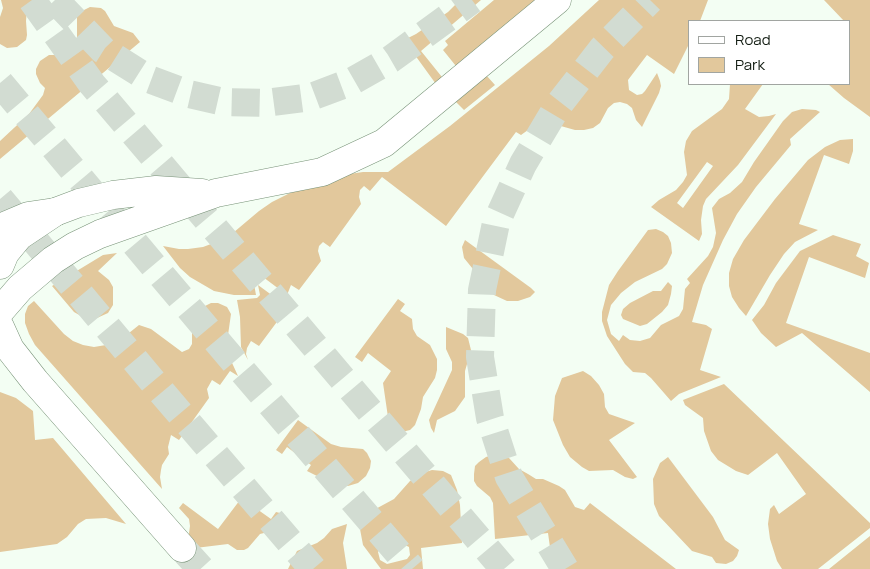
<!DOCTYPE html>
<style>
body{margin:0}
#map{position:relative;width:870px;height:569px;overflow:hidden;background:#f3fef3;font-family:Manrope,sans-serif}
canvas{display:block}
.legend{position:absolute;left:688px;top:20px;width:162px;height:65px;box-sizing:border-box;background:#fff;border:1px solid #a1a5a1;margin:0;padding:6px 9px;list-style:none;font-size:15px;color:#141e14}
.legend li{display:flex;align-items:center;gap:10px;height:25px}
.legend b{width:25px;border:1px solid #a1a5a1}
</style>
<div id="map">
<canvas width="870" height="569"></canvas>
<ul class="legend">
<li><b style="height:6px;background:#fff"></b>Road</li>
<li><b style="height:14px;background:#e2c89c"></b>Park</li>
</ul>
</div>
<script>
const c = document.querySelector('canvas').getContext('2d');
c.lineJoin = 'round';
function fill(path, color) { c.fillStyle = color; c.fill(path, 'evenodd'); }
const shape = rows => new Path2D(rows.map(r => 'M' + r).join(''));
function strokePath(path, color, width, dash) { c.strokeStyle = color; c.lineWidth = width; c.lineCap = dash ? 'butt' : 'round'; c.setLineDash(dash || []); c.stroke(path); }
fill(shape([
 [1,0,37,0,27,9,26,21,27,35,26,40,17,47,7,48,0,44,0,17,3,8],
 [460,0,481,0,421,51,450,87,464,76,443,50,448,45,445,41,494,0,554,0,478,66,495,85,464,110,456,102,449,102,404,40,416,34,448,12],
 [599,0,708,0,700,21,689,21,689,44,674,74,647,55,628,80,629,90,637,95,642,94,645,91,657,73,660,81,661,86,659,93,642,127,636,120,632,108,627,104,620,102,614,103,608,108,600,123,593,128,584,130,575,130,550,123,535,125,521,135,516,132,446,226,382,177,370,191,364,186,360,190,359,197,361,204,330,247,323,242,319,246,318,251,321,261,299,290,291,285,287,295,259,274,254,284,256,295,234,295,214,291,190,277,180,268,163,246,179,249,188,249,203,247,227,238,259,211,272,202,304,186,329,177,363,172,388,172,450,126,549,46],
 [824,0,870,0,870,117,844,98,828,84,849,84,849,21,844,21],
 [90,7,101,8,105,11,114,26,133,33,140,42,0,159,0,141,29,114,43,95,45,88,40,83,36,74,36,69,40,61,49,55,63,55,72,50,77,39,77,17,80,12],
 [730,84,763,84,745,109,759,117,769,116,776,114,738,165,706,199,703,206,701,220,702,234,699,241,651,207,659,200,676,190,683,182,687,175,684,152,686,141,692,131,722,109,729,99],
 [707,162,713,166,683,208,677,203],
 [802,109,816,110,820,112,790,139,791,145,756,187,737,214,723,240,703,285,692,322,706,325,712,329,700,370,721,377,679,394,671,401,651,378,645,373,633,372,625,364,607,336,602,321,602,312,609,285,618,271,648,230,656,229,663,232,668,236,671,243,672,253,667,264,662,269,635,282,621,293,611,305,607,320,611,334,619,341,623,335,630,340,640,341,650,338,661,325,679,316,683,309,685,289,690,283,687,279,708,256,713,247,716,233,712,208,719,199,730,193,742,182,754,162,783,121,792,112],
 [853,139,853,151,849,164,824,155,799,224,818,230,795,242,784,254,770,275,746,316,739,308,732,297,729,286,729,273,733,259,744,240,775,199,808,160,825,147,840,140],
 [833,235,861,244,856,256,869,263,865,278,809,257,786,323,870,353,870,392,802,333,776,347,761,333,752,320,764,305,776,283,800,251],
 [465,240,531,288,535,292,530,297,518,301,507,301,494,295,464,258,462,247],
 [117,253,98,271,109,280,113,287,113,305,108,313,97,318,88,318,81,316,74,312,52,286,103,255],
 [668,282,672,286,671,294,668,305,662,312,647,324,640,326,623,319,621,315,623,309,630,303,653,291,661,291],
 [258,285,288,307,259,346,251,341,247,348,246,354,248,360,241,347,240,317,237,300,257,298,260,295],
 [398,299,405,304,400,311,412,319,413,329,417,336,430,345,437,359,437,370,435,378,423,397,421,409,415,425,410,430,402,432,395,431,389,424,383,383,391,371,368,353,362,362,355,357],
 [34,301,64,334,73,341,83,345,94,347,106,345,119,341,139,325,151,329,182,352,189,349,192,344,192,323,203,307,211,303,218,303,227,307,231,314,228,335,228,354,238,376,230,371,220,385,212,380,207,389,209,398,179,440,171,435,168,447,169,454,162,465,161,470,160,477,162,489,35,345,29,334,25,323,25,314,28,306],
 [446,327,463,334,468,338,471,350,465,371,465,397,455,411,437,420,434,433,431,428,429,420,452,370,452,362,446,349],
 [583,371,591,376,599,385,604,394,605,407,609,414,635,423,609,440,637,477,633,479,625,477,613,470,589,471,582,467,570,457,563,445,553,420,555,396,562,378],
 [724,384,870,523,870,528,818,569,782,569,777,561,770,539,768,524,770,509,774,505,779,514,806,494,777,453,748,475,736,471,718,460,711,451,704,431,703,418,685,405,683,400],
 [0,392,16,398,33,411,35,440,53,438,126,524,106,518,86,519,78,524,67,537,57,544,0,552],
 [298,420,331,444,341,447,363,449,367,453,371,461,370,468,366,476,358,483,348,486,337,486,307,471,311,465,287,447,282,454,276,450],
 [493,455,509,458,519,469,528,474,536,479,543,479,559,486,565,490,575,507,584,510,590,503,676,569,553,569,548,533,495,539,493,503,490,497,477,486,474,481,474,474,475,466,479,462,486,457],
 [668,457,713,517,725,540,739,550,737,556,733,561,726,564,716,563,712,557,692,551,659,516,654,504,653,479,660,463],
 [432,470,443,471,451,475,457,490,460,505,462,543,421,548,423,569,381,569,363,545,360,529,363,520,370,512,394,499,410,481,419,474],
 [401,543,409,547,410,555,407,559,387,564,380,560,378,552,383,546],
 [246,492,251,496,247,502,271,519,276,512,284,514,281,525,276,530,260,534,248,548,244,550,237,550,228,544,179,550,188,540,190,526,189,519,179,508,183,503,218,529],
 [347,524,343,543,347,569,288,569,297,551,317,543,324,538,332,529],
 [870,536,870,569,829,569,860,544]
]), '#e2c89c');
strokePath(shape([
 [32,0,92,84,504,569],
 [55,0,103,50,149,79,189,94,224,102,266,103,311,97,351,82,391,59,472,0],
 [0,83,221,346,412,569],
 [0,199,165,396,313,569],
 [182,548,201,569],
 [565,569,509,477,490,418,480,357,482,290,496,223,523,164,557,107,602,49,650,0]
]), '#d2dcd2', 28, [28, 14]);
const street = shape([
 [0,228,28,216,55,212]
]);
const secondary = shape([
 [0,265,5,253,19,236,55,212,79,203,113,195,156,190,202,193],
 [0,311,20,288,53,260,75,246,100,234,216,193,322,172,384,143,557,0]
]);
const highway = shape([
 [0,327,10,349,35,381,182,548]
]);
strokePath(street, '#779277', 29);
strokePath(secondary, '#779277', 29);
strokePath(highway, '#779277', 29);
strokePath(street, '#fff', 28);
strokePath(secondary, '#fff', 28);
strokePath(highway, '#fff', 28);
</script>
